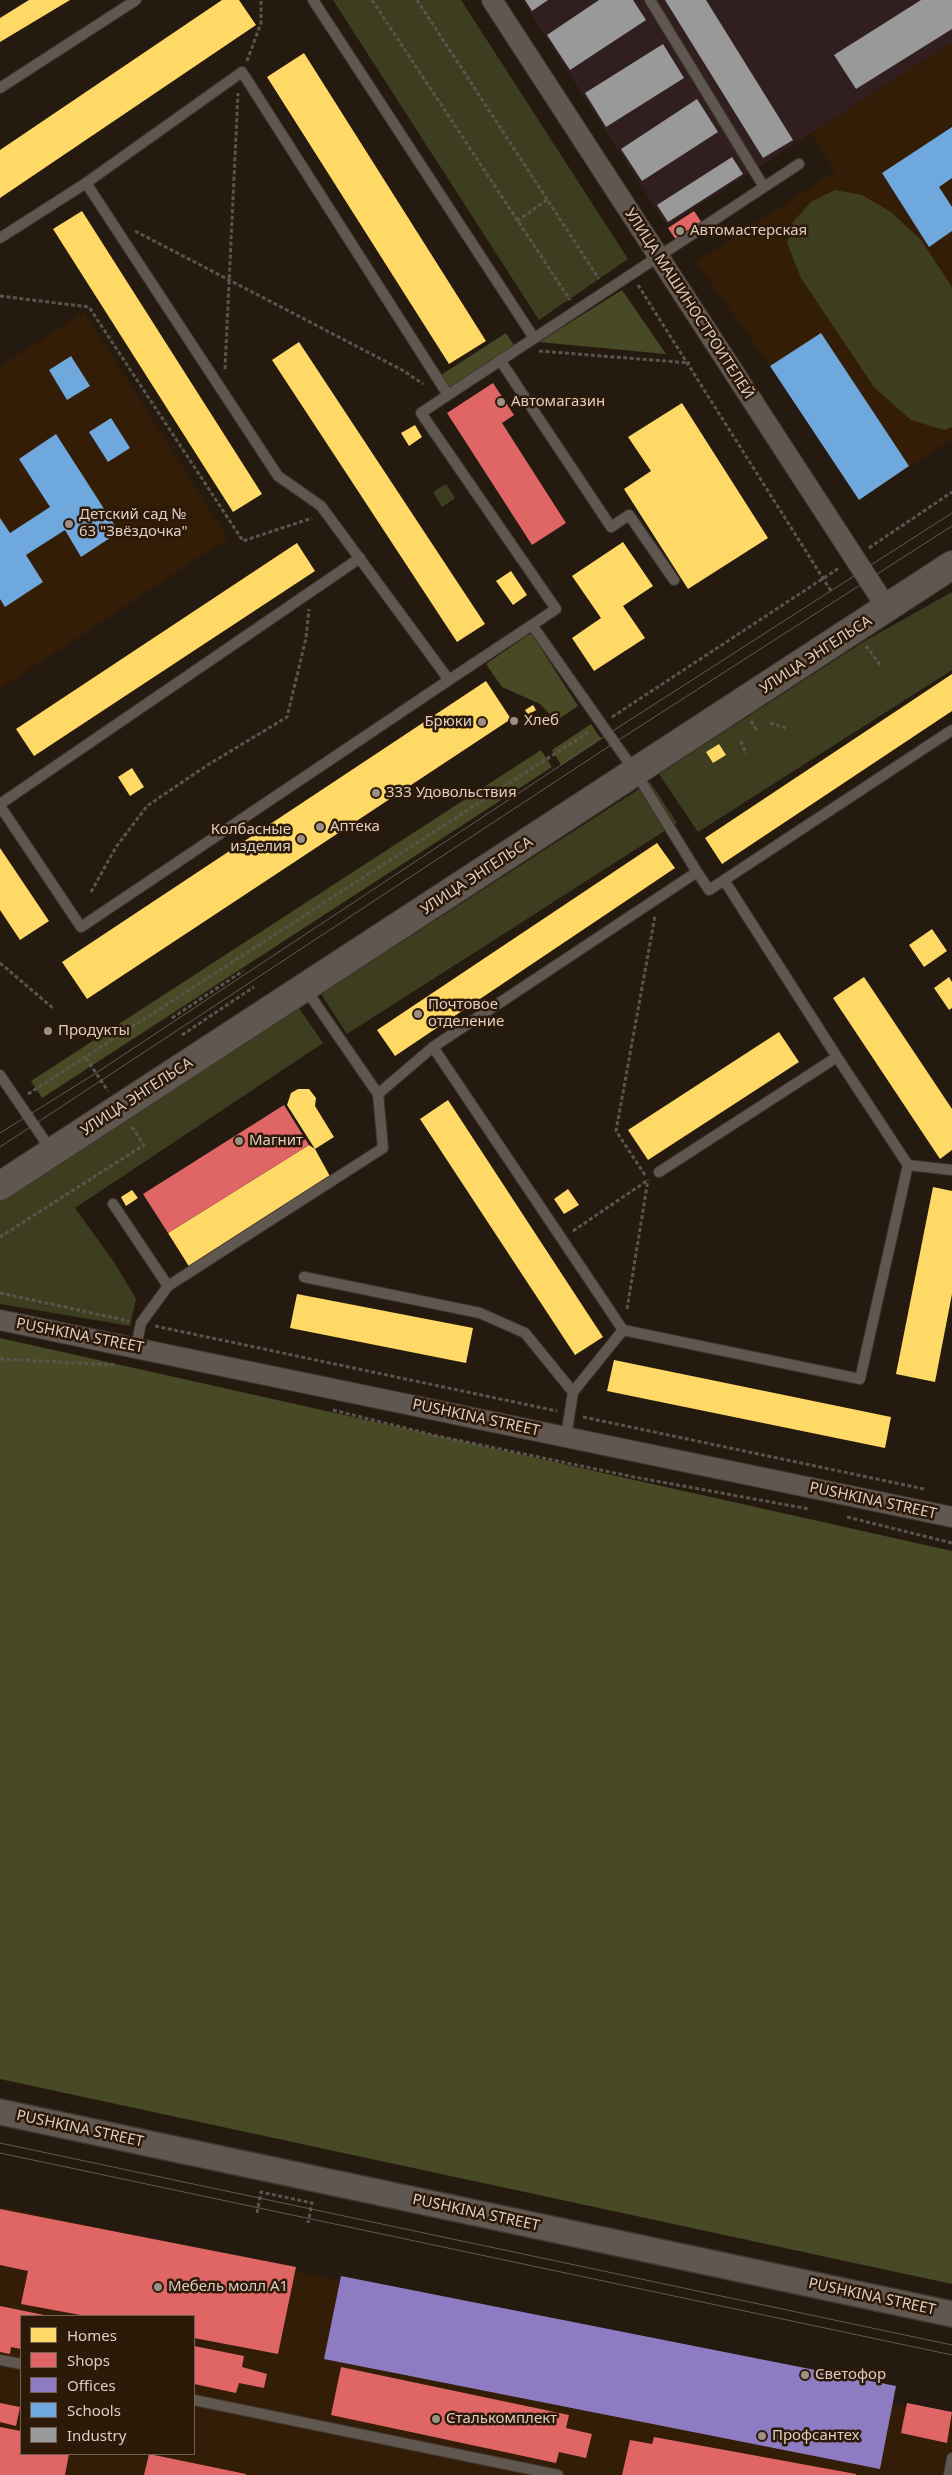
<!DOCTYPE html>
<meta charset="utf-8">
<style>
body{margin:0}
#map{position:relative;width:952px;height:2475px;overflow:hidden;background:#251a10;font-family:"Noto Sans",sans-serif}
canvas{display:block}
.legend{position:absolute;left:20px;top:2315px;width:175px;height:140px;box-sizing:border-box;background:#2d1908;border:1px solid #736153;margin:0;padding:6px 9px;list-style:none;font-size:15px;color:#dccec4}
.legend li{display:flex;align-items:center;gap:10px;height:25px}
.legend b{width:25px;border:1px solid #736153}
</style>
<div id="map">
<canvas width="952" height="2475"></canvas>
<ul class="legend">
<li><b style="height:14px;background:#ffd966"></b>Homes</li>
<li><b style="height:14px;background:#e06666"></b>Shops</li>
<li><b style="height:14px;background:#8e7cc3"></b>Offices</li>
<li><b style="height:14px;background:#6fa8dc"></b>Schools</li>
<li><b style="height:14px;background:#999"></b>Industry</li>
</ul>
</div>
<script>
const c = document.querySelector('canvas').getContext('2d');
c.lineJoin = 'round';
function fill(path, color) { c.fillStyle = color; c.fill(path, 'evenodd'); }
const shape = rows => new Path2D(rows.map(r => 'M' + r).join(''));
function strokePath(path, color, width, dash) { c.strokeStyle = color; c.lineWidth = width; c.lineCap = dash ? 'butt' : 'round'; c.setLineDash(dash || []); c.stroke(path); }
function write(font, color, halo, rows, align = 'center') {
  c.font = font + ' "Noto Sans",sans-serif'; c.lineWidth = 5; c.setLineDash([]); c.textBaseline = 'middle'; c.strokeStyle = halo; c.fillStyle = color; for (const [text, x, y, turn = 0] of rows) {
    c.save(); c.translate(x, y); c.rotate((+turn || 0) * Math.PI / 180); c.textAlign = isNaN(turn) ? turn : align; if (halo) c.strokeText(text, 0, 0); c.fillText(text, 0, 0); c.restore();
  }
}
fill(shape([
 [952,42,952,439,859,500,770,366,696,262,835,171,811,133],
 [84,312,228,538,0,689,0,366],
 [0,2206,952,2416,952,2475,0,2475],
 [21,2316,194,2316,194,2454,21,2454]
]), '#331d07');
fill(shape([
 [522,0,952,0,952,42,667,226]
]), '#311f20');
fill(shape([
 [333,0,461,0,628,259,539,320],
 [835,190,862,195,891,212,921,240,952,287,952,427,944,430,911,420,874,387,801,278,787,243,793,222,811,202],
 [446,484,455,498,442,507,433,492],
 [952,592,952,670,698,832,659,774,863,642],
 [650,782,677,823,347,1034,321,994],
 [299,1008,323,1043,75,1208,114,1262,136,1299,130,1326,0,1304,0,1200]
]), '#3d3e1f');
fill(shape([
 [622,290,666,354,539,342],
 [506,333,515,347,451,389,441,375],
 [531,633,578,706,556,721,540,704,502,687,486,664],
 [591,724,601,739,561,765,552,750],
 [541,750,552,767,42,1098,31,1081],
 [0,1338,952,1551,952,2284,0,2079]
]), '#484a25');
fill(shape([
 [29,0,70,0,0,42,0,18],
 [222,0,239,0,256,25,0,198,0,150],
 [304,53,486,341,449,364,267,77],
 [82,211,262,494,233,512,53,229],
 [299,342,485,624,457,642,272,360],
 [682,403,768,538,688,589,624,489,651,471,628,437],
 [415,425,422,437,409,446,401,433],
 [623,542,653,586,623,606,645,638,594,671,572,638,601,618,572,576],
 [297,543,315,571,34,756,16,729],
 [511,571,527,595,513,605,496,581],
 [952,674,952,711,722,864,705,838],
 [486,681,511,719,87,999,62,962],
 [533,705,536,710,528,715,525,710],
 [719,744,726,755,713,763,706,752],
 [132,768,144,787,130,796,118,777],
 [657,843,675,868,395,1056,377,1030],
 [0,848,49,921,20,940,0,910],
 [932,929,947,951,924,967,909,945],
 [864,977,952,1109,952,1150,940,1159,833,998],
 [949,977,952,982,952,1008,949,1010,934,988],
 [779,1032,799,1062,648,1160,628,1130],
 [298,1089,309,1089,316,1098,315,1106,334,1137,315,1149,287,1105,291,1093],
 [448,1100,603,1337,575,1355,420,1119],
 [309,1145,315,1149,332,1180,190,1268,168,1233],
 [933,1187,952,1191,952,1294,935,1382,896,1374],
 [568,1189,579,1205,564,1214,554,1199],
 [132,1190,138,1198,126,1206,121,1197],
 [297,1294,473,1328,466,1363,290,1328],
 [614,1360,891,1417,885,1448,607,1391]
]), '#ffd966');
fill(shape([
 [694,211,702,223,676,240,668,228],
 [493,383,514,415,502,423,566,523,532,545,447,413],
 [516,716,520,721,512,727,508,721],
 [284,1105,309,1145,168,1233,143,1194],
 [0,2209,296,2267,278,2354,194,2338,194,2316,86,2316,21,2304,28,2271,0,2265],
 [0,2306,44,2315,21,2316,21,2349,11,2347,10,2354,0,2352],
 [194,2346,244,2356,242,2367,267,2374,264,2388,239,2383,236,2393,194,2384],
 [341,2367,569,2415,566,2428,592,2434,586,2458,559,2452,556,2463,331,2415],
 [0,2403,20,2407,16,2426,0,2422],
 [907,2403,952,2412,947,2443,901,2433],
 [0,2427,21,2431,21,2454,69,2454,65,2475,0,2475],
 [654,2437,856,2474,856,2475,622,2475,630,2440,652,2444],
 [149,2454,246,2474,246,2475,144,2475]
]), '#e06666');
fill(shape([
 [341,2276,896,2386,880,2469,324,2359]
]), '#8e7cc3');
fill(shape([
 [952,127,952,178,939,187,952,207,952,231,929,247,882,173],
 [821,333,909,466,859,500,770,366],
 [71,356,90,386,67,400,49,370],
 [111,418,130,448,108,462,89,432],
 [56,434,119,532,81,557,65,530,26,555,43,582,5,607,0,599,0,518,10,533,50,507,19,459]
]), '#6fa8dc');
fill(shape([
 [525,0,548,0,532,11],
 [599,0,633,0,646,20,570,70,547,35],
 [665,0,706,0,793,140,763,158],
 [921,0,952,0,952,29,856,89,834,55],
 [663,44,684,78,606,127,585,93],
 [697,99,718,132,642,181,621,149],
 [732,157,743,174,668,222,657,205]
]), '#999');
const service = shape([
 [313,0,534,338],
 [650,0,764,187],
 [0,88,136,0],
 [0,238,86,183,242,72,448,395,421,413,556,609,449,680,321,506,278,476,86,183],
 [500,360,611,527,629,515,674,580],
 [448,395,799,164],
 [532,625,636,773,697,872],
 [0,804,360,558],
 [0,806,81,927,449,680],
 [724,880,837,1057],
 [305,988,378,1094],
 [433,1047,623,1330,860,1379,908,1165,837,1057,659,1172],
 [0,1075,51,1150],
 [908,1165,952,1170],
 [113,1204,168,1286],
 [304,1277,480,1313,525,1333,573,1392,566,1437],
 [136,1347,141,1323,168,1286,383,1148,378,1094,433,1047,697,872,709,890,952,730],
 [573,1392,623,1330],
 [0,2360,21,2364],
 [194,2400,558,2475],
 [949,2475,952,2458]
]);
const minor = shape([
 [492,0,887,608],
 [0,1320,952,1517]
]);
const tertiary = shape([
 [0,2112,952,2314]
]);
const secondary = shape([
 [0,1186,952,565]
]);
strokePath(service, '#3f362f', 12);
strokePath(minor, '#3f362f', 22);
strokePath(tertiary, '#3f362f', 28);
strokePath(secondary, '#3f362f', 30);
strokePath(shape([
 [372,0,570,300],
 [417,0,599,279],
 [247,61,261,23,261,0],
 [517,221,547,200],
 [135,231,404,371,423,384],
 [638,285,831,591],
 [0,296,89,307,243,541,312,518],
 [539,351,690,363],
 [225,369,238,93],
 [869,548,952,492],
 [866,646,881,666],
 [612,717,839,568],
 [751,721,757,731],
 [770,723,786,728],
 [741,741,746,754],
 [91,892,116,847,147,806,206,766,287,717,306,638,309,609],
 [0,963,54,1009],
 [172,1018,243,971],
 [182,1035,254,987],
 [86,1058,108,1091],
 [28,1094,590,731],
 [645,1175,616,1131,655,916],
 [573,1231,648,1180],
 [0,1237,144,1145,132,1127],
 [0,1293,129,1321],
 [627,1309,648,1180],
 [155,1326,557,1411],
 [0,1359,117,1365],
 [333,1410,433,1435,634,1477,809,1509],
 [583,1417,924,1489],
 [847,1517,952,1543],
 [257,2213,261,2192,312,2203,308,2223]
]), '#5b544d', 3, [4, 2.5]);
strokePath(service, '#605751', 10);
strokePath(minor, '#605751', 20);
strokePath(tertiary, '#605751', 25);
strokePath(secondary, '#605751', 28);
strokePath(shape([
 [0,1133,96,1073,608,734,952,513],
 [0,1147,614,743,952,526],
 [0,2143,952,2345],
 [0,2153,952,2355]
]), '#615a52', 1);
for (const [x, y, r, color] of [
 [680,231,5,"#9c8f85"],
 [501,402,5,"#9c8f85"],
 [69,524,5,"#9c8f85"],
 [514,721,5,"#9c8f85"],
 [482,722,5,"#9c8f85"],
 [376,793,5,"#9c8f85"],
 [320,827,5,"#9c8f85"],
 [301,839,5,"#9c8f85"],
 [418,1014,5,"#9c8f85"],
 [48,1031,5,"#9c8f85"],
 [239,1141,5,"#9c8f85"],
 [158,2287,5,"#9c8f85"],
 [805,2375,5,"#9c8f85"],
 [436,2419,5,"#9c8f85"],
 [762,2436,5,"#9c8f85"]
]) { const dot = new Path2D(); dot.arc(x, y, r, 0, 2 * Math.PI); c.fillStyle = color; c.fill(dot); strokePath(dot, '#2d1908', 2); }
write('15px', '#dccec4', '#2d1908', [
 ["Автомастерская",690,231],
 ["Автомагазин",511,402],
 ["Детский сад №",79,515],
 ["63 \"Звёздочка\"",79,532],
 ["Хлеб",524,721],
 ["Брюки",472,722,"right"],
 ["333 Удовольствия",386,793],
 ["Аптека",330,827],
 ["Колбасные",291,830,"right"],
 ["изделия",291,847,"right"],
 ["Почтовое",428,1005],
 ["отделение",428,1022],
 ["Продукты",58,1031],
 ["Магнит",249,1141],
 ["Мебель молл А1",168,2287],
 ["Светофор",815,2375],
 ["Сталькомплект",446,2419],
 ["Профсантех",772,2436]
], 'left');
write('15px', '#dccec4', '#2d1908', [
 ["УЛИЦА МАШИНОСТРОИТЕЛЕЙ",689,304,57],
 ["УЛИЦА ЭНГЕЛЬСА",816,655,-33],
 ["УЛИЦА ЭНГЕЛЬСА",477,876,-33],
 ["УЛИЦА ЭНГЕЛЬСА",137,1097,-33],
 ["PUSHKINA STREET",80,1336,11],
 ["PUSHKINA STREET",476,1418,12],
 ["PUSHKINA STREET",873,1501,12],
 ["PUSHKINA STREET",80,2129,12],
 ["PUSHKINA STREET",476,2213,12],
 ["PUSHKINA STREET",872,2297,12]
]);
</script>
